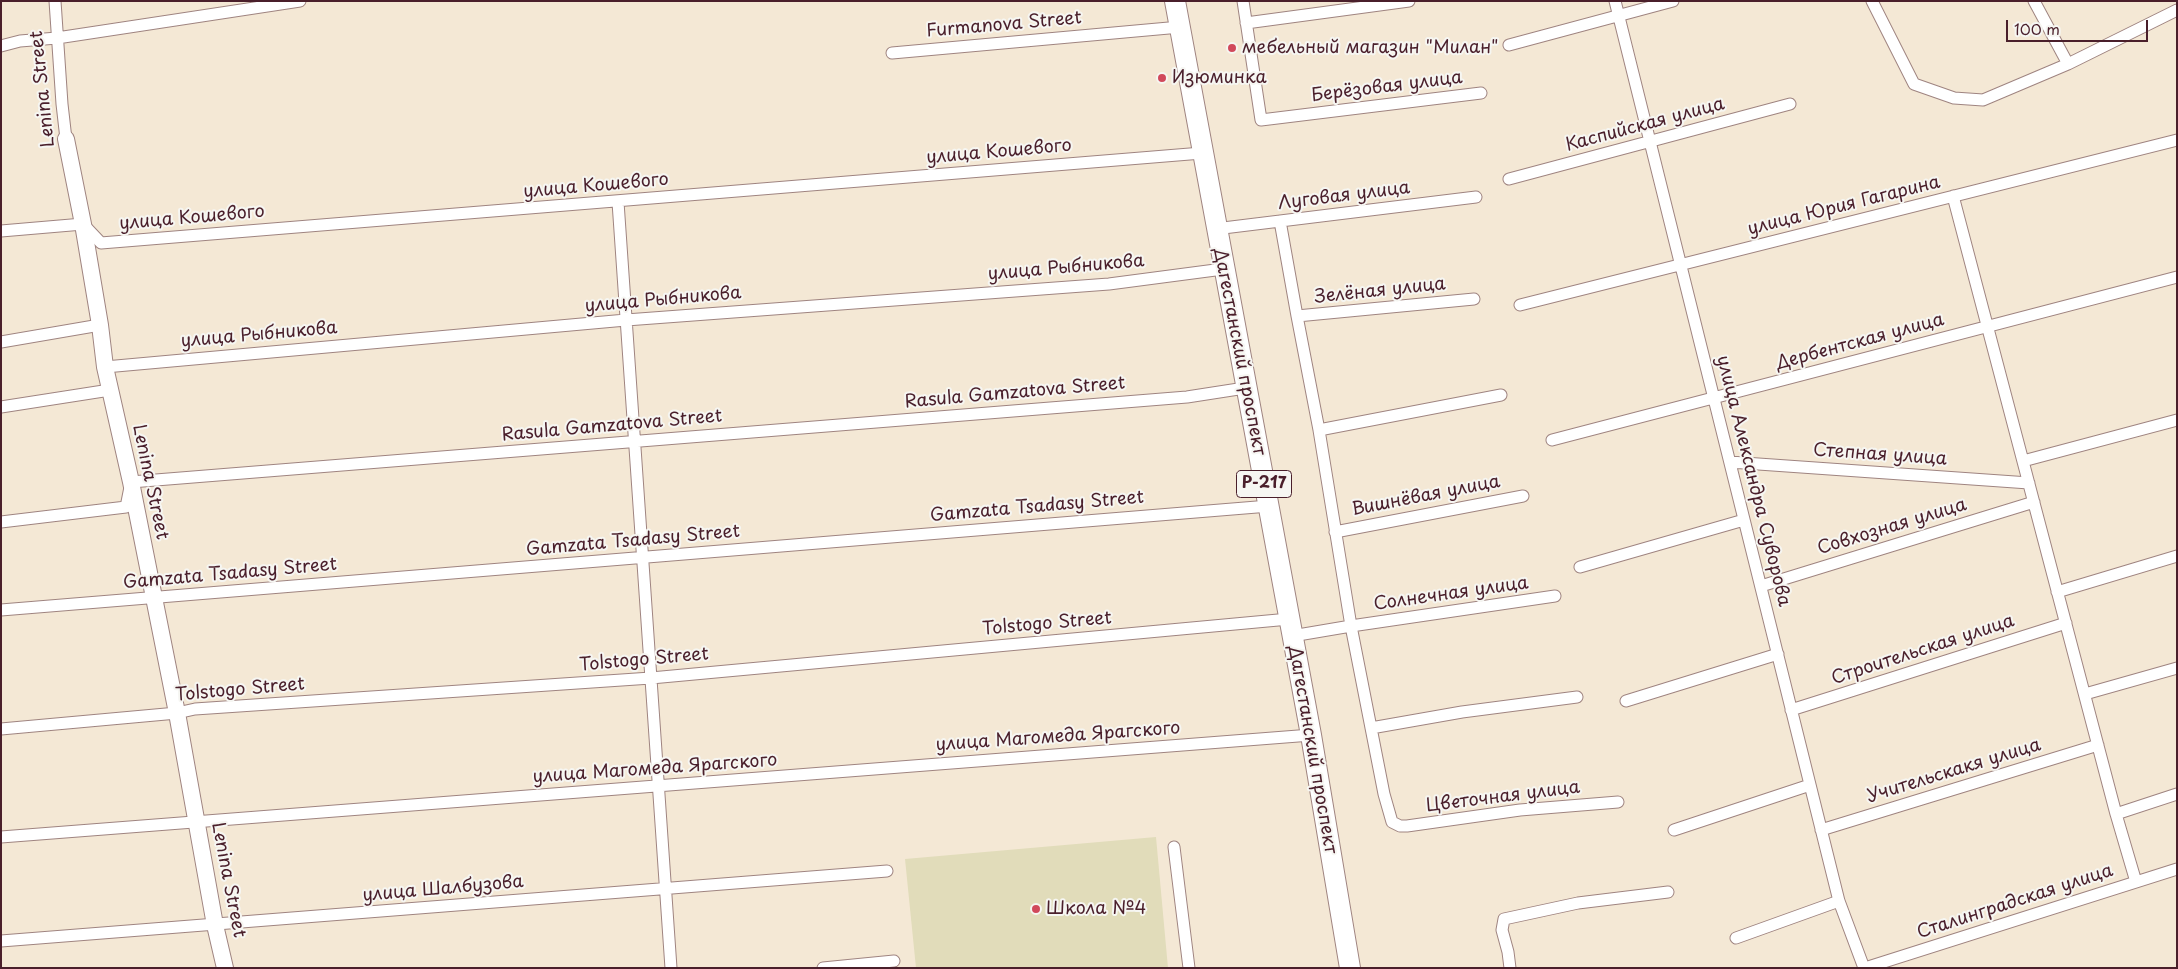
<!DOCTYPE html>
<meta charset="utf-8">
<style>
body{margin:0}
#map{position:relative;width:2178px;height:969px;overflow:hidden;background:#f4e8d5;font-family:"Playpen Sans",sans-serif}
canvas{display:block}
.frame{position:absolute;inset:0;border:2px solid #4a1f2b;pointer-events:none}
.scale{position:absolute;left:2006px;top:20px;width:142px;height:22px;box-sizing:border-box;border:2px solid #4a1f2b;border-top:0;padding-left:6px;font-size:15px;line-height:18px;white-space:nowrap;color:#4a1f2b;-webkit-text-stroke:4px #f6f6f2;paint-order:stroke}
</style>
<div id="map">
<canvas width="2178" height="969"></canvas>
<div class="frame"></div>
<div class="scale">100 m</div>
</div>
<script>
const c = document.querySelector('canvas').getContext('2d');
c.lineJoin = 'round';
function fill(path, color) { c.fillStyle = color; c.fill(path, 'evenodd'); }
const shape = rows => new Path2D(rows.map(r => 'M' + r).join(''));
function strokePath(path, color, width, dash) { c.strokeStyle = color; c.lineWidth = width; c.lineCap = dash ? 'butt' : 'round'; c.setLineDash(dash || []); c.stroke(path); }
function write(font, color, halo, rows, align = 'center') {
  c.font = font + ' "Playpen Sans",sans-serif'; c.lineWidth = 4; c.setLineDash([]); c.textBaseline = 'middle'; c.strokeStyle = halo; c.fillStyle = color; for (const [text, x, y, turn = 0] of rows) {
    c.save(); c.translate(x, y); c.rotate((+turn || 0) * Math.PI / 180); c.textAlign = isNaN(turn) ? turn : align; if (halo) c.strokeText(text, 0, 0); c.fillText(text, 0, 0); c.restore();
  }
}
fill(shape([
 [1156,837,1168,968,916,968,905,859]
]), '#e1dcba');
const street = shape([
 [55,1,62,104,66,139],
 [1243,1,1261,120,1481,93],
 [1615,1,1839,901,1864,968],
 [1872,1,1914,84,1954,98,1983,100,2068,64,2177,10],
 [2034,1,2068,64],
 [1246,23,1409,1],
 [1509,45,1673,1],
 [1,46,20,41,57,38,300,1],
 [892,53,1180,27],
 [1509,179,1790,104],
 [1953,196,2116,814,2136,882],
 [618,202,671,968],
 [1280,221,1297,316,1474,299],
 [1215,229,1476,197],
 [1,231,83,224,101,243,1202,153],
 [1520,305,2177,140],
 [1297,316,1319,430,1351,626,1384,794,1392,822,1400,826,1407,826,1520,810,1618,802],
 [1,342,100,325],
 [105,367,626,320,1109,284,1223,269],
 [1,407,110,390],
 [1319,430,1501,395],
 [1552,440,2177,277],
 [2023,461,2177,420],
 [1730,462,2029,483],
 [1,522,126,507,131,482,1187,397,1245,388],
 [1335,532,1523,496],
 [1580,567,1744,520],
 [1761,586,2034,502],
 [2057,592,2177,556],
 [1,610,1269,506],
 [1292,636,1351,626,1555,596],
 [2085,694,2177,668],
 [1626,701,1778,654],
 [1791,710,2066,623],
 [1371,728,1462,712,1577,697],
 [1,729,177,713,195,709,651,678,1289,619],
 [2116,814,2177,794],
 [1674,830,1810,785],
 [1821,830,2098,745],
 [1,837,1311,735],
 [1174,847,1189,968],
 [1736,938,1839,901],
 [1,941,887,871],
 [823,968,894,961],
 [1510,968,1508,952,1502,930,1504,919,1578,903,1668,892],
 [1865,968,2177,869]
]);
const secondary = shape([
 [66,139,83,224,100,325,105,367,131,482,177,713,215,925,225,968]
]);
const highway = shape([
 [1175,1,1311,735,1350,968]
]);
strokePath(street, '#9f8480', 13);
strokePath(secondary, '#9f8480', 18);
strokePath(highway, '#9f8480', 22);
strokePath(street, '#fff', 11);
strokePath(secondary, '#fff', 16);
strokePath(highway, '#fff', 20);
for (const [x, y, r, color] of [
 [1232,48,5,"#d1495b"],
 [1162,78,5,"#d1495b"],
 [1036,909,5,"#d1495b"]
]) { const dot = new Path2D(); dot.arc(x, y, r, 0, 2 * Math.PI); c.fillStyle = color; c.fill(dot); strokePath(dot, '#f6f6f2', 2); }
for (const [x, y, w] of [
 [1264,484,55]
]) { const box = new Path2D(); box.roundRect(x - w / 2, y - 13.5, w, 27, 4); c.fillStyle = '#f6f6f2'; c.fill(box); strokePath(box, '#4a1f2b', 1); }
write('bold 16px', '#4a1f2b', null, [
 ["Р-217",1264,484]
]);
write('18px', '#4a1f2b', '#f6f6f2', [
 ["Furmanova Street",1004,25,-5],
 ["Берёзовая улица",1387,87,-7],
 ["Lenina Street",43,89,-96],
 ["Каспийская улица",1645,125,-15],
 ["улица Кошевого",999,152,-5],
 ["улица Кошевого",596,186,-5],
 ["Луговая улица",1344,196,-7],
 ["улица Юрия Гагарина",1844,206,-14],
 ["улица Кошевого",192,218,-5],
 ["улица Рыбникова",1066,268,-5],
 ["Зелёная улица",1380,291,-6],
 ["улица Рыбникова",663,300,-5],
 ["улица Рыбникова",259,335,-5],
 ["Дербентская улица",1860,342,-15],
 ["Дагестанский проспект",1239,352,79],
 ["Rasula Gamzatova Street",1015,393,-5],
 ["Rasula Gamzatova Street",612,426,-5],
 ["Степная улица",1880,455,4],
 ["улица Александра Суворова",1753,481,76],
 ["Lenina Street",150,482,78],
 ["Вишнёвая улица",1426,496,-11],
 ["Gamzata Tsadasy Street",1037,507,-5],
 ["Совхозная улица",1892,527,-17],
 ["Gamzata Tsadasy Street",633,541,-5],
 ["Gamzata Tsadasy Street",230,574,-5],
 ["Солнечная улица",1451,594,-8],
 ["Tolstogo Street",1047,624,-5],
 ["Строительская улица",1923,650,-18],
 ["Tolstogo Street",644,660,-5],
 ["Tolstogo Street",240,690,-5],
 ["улица Магомеда Ярагского",1058,737,-4],
 ["Дагестанский проспект",1312,750,80],
 ["улица Магомеда Ярагского",655,769,-4],
 ["Учительскакя улица",1954,771,-17],
 ["Цветочная улица",1503,797,-7],
 ["Lenina Street",228,880,79],
 ["улица Шалбузова",443,889,-5],
 ["Сталинградская улица",2015,902,-18]
]);
write('18px', '#4a1f2b', '#f6f6f2', [
 ["мебельный магазин \"Милан\"",1242,48],
 ["Изюминка",1172,78],
 ["Школа №4",1046,909]
], 'left');
</script>
